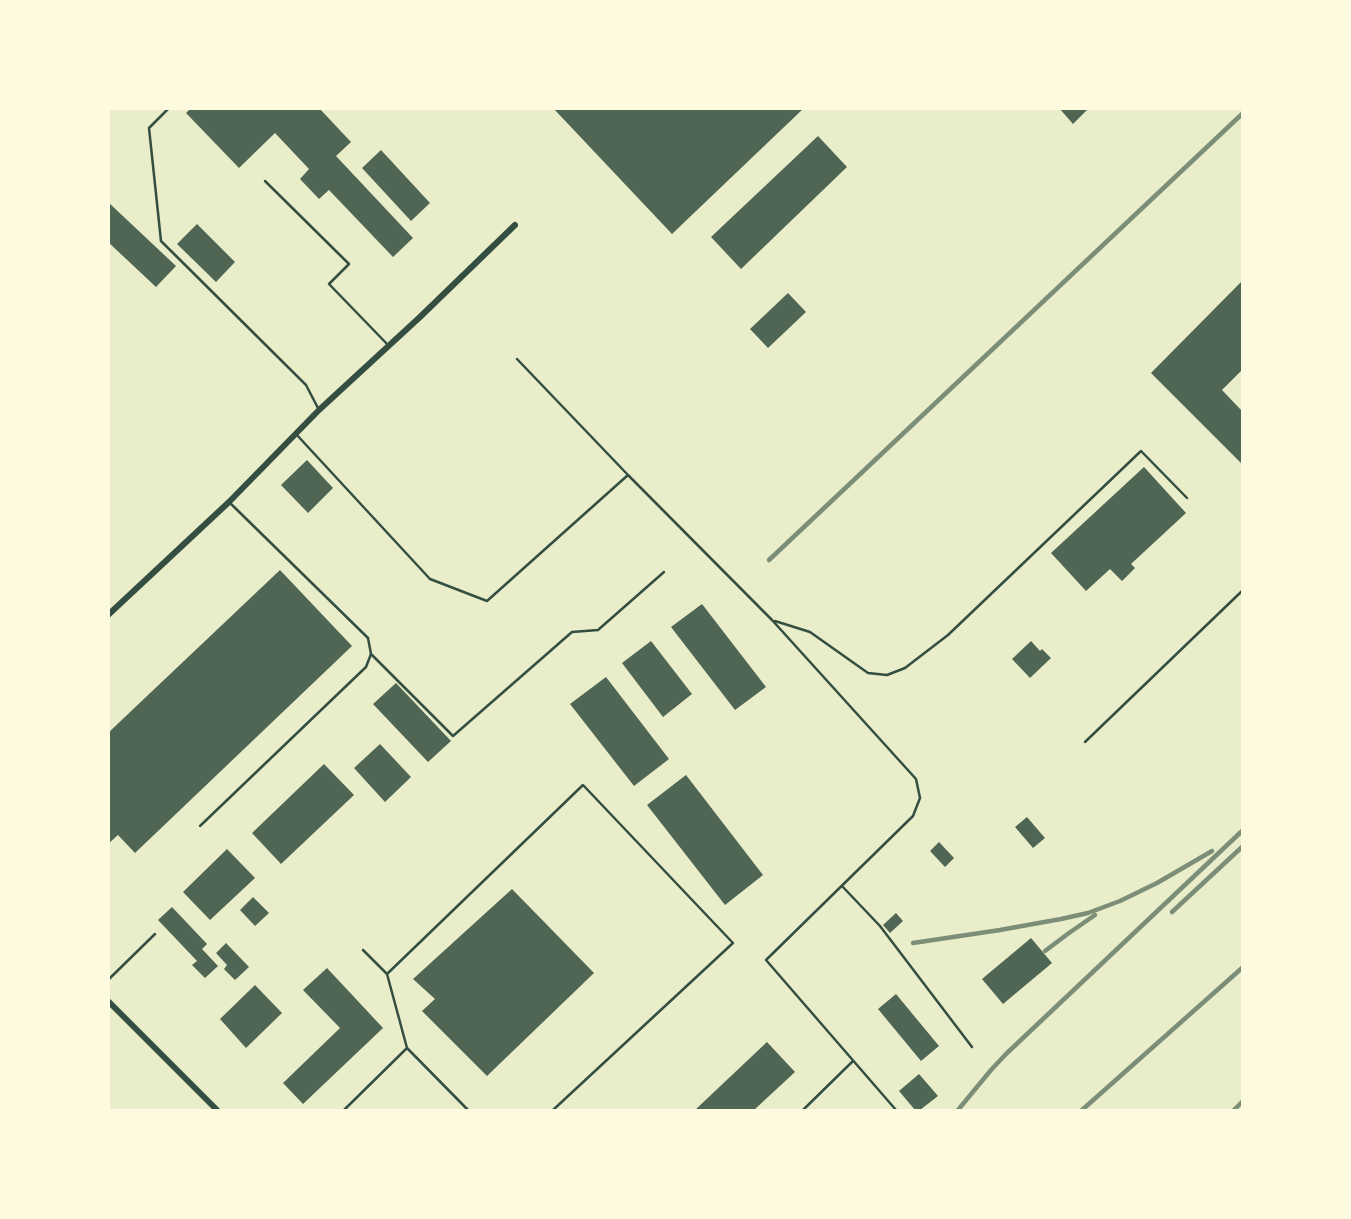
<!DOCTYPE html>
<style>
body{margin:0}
#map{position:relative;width:1351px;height:1219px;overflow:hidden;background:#e9edc9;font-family:"Sofia Sans Condensed",sans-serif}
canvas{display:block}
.frame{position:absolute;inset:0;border:110px solid #fefae0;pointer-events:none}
</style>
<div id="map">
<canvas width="1351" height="1219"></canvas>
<div class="frame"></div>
</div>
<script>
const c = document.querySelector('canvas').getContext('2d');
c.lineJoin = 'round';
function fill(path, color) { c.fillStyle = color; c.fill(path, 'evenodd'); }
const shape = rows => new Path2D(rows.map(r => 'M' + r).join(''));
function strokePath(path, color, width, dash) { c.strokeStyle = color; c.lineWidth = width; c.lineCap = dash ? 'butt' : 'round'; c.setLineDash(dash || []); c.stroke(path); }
fill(shape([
 [191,108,319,108,351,142,336,156,413,238,393,257,329,190,319,199,300,179,309,169,275,133,239,168,186,113],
 [553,108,804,108,672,234],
 [1059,108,1089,108,1073,124],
 [818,136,847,167,741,269,711,237],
 [381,150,430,203,411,221,362,168],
 [108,202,176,266,156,287,108,242],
 [197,224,235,262,216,282,177,244],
 [1242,281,1242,370,1222,390,1242,411,1242,464,1151,373],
 [788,293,806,312,768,348,750,329],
 [307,460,333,488,308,513,281,485],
 [1144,467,1186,513,1131,564,1135,568,1122,581,1110,569,1086,591,1051,553],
 [280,570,352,646,135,853,118,835,108,844,108,733],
 [702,604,766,687,735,710,671,627],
 [651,641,692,694,663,717,622,663],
 [1031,641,1040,651,1042,649,1051,658,1030,678,1012,659],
 [606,677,669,759,634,786,570,704],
 [396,683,451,741,428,762,373,704],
 [380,744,411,777,385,802,354,768],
 [324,764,354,795,281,864,252,833],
 [686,775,763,875,725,905,647,805],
 [1027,817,1045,838,1033,848,1015,827],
 [939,842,954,858,945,867,930,851],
 [227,849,255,878,210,920,183,892],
 [512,889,594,973,487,1076,422,1011,435,999,413,979],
 [253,897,269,913,255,926,240,910],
 [172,907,207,944,202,949,218,966,205,978,192,965,197,961,158,920],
 [896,913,903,921,890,933,883,925],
 [1031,938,1052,963,1003,1004,982,979],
 [226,943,249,967,235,980,224,969,227,965,216,953],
 [327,968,383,1028,303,1104,283,1083,340,1028,303,990],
 [255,985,282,1013,246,1048,220,1019],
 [896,994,939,1046,921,1061,878,1009],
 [767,1042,795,1072,754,1110,695,1110],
 [919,1074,938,1096,920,1110,915,1110,899,1091]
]), '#4f6655');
strokePath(shape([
 [169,108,149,128,161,241,306,385,319,410],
 [265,181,349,264,329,284,389,346],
 [296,434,430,579,487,601,628,475,517,359],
 [628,475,772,620,916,779,920,798,913,816,766,960,896,1110],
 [775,621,810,632,868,673,887,675,905,668,948,635,1141,451,1187,498],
 [371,654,453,736,572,632,598,630,664,572],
 [1085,742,1242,591],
 [200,826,366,667,371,654,368,638,229,502],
 [842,886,880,926,972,1047],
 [363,950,387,974],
 [108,980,155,934],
 [344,1110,406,1049],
 [468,1110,407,1048,387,974,583,785,733,943,553,1110],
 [803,1110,853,1061]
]), '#344e41', 2.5);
strokePath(shape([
 [108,615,229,502,319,410,420,317,515,225],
 [108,1001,217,1110]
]), '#344e41', 6);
strokePath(shape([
 [769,560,1242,114],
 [1172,912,1242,847],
 [913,943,1000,930,1061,919,1088,913,1120,901,1157,883,1212,851],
 [1045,951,1069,933,1095,915],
 [958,1110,991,1070,1006,1054,1242,831],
 [1082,1110,1242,968],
 [1234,1110,1242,1102]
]), '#7c8e77', 4.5);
</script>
